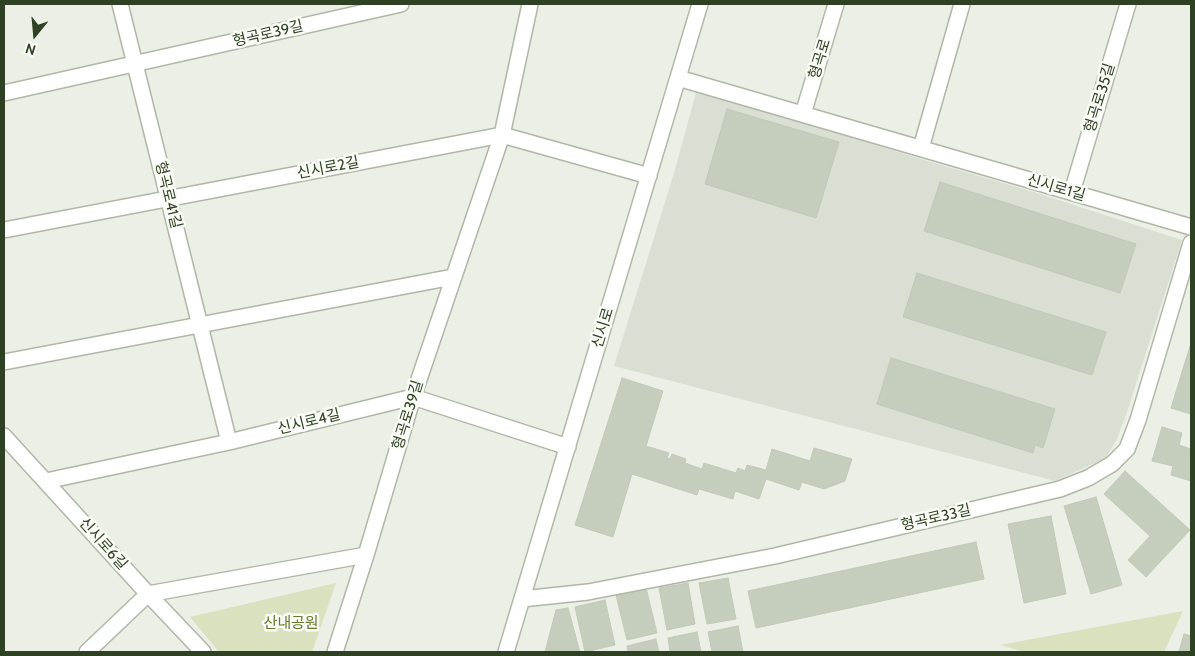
<!DOCTYPE html>
<meta charset="utf-8">
<style>
body{margin:0}
#map{position:relative;width:1195px;height:656px;overflow:hidden;background:#ebefe5;font-family:Cabin,sans-serif}
canvas{display:block}
.frame{position:absolute;inset:0;border:5px solid #2e4223;pointer-events:none}
.north{position:absolute;left:10px;top:10px;width:50px;height:50px;-webkit-text-stroke:4px #f9fbf6;paint-order:stroke;rotate:197deg;font-size:14px;font-weight:700;line-height:20px;text-align:center;color:#2e4223}
.north::after{content:'';display:block;margin:auto;width:18px;height:22px;background:#2e4223;clip-path:polygon(50% 0,100% 100%,50% 72%,0 100%)}
</style>
<div id="map">
<canvas width="1195" height="656"></canvas>
<div class="frame"></div>
<div class="north">N</div>
</div>
<script>
const c = document.querySelector('canvas').getContext('2d');
c.lineJoin = 'round';
function fill(path, color) { c.fillStyle = color; c.fill(path, 'evenodd'); }
const shape = rows => new Path2D(rows.map(r => 'M' + r).join(''));
function strokePath(path, color, width, dash) { c.strokeStyle = color; c.lineWidth = width; c.lineCap = dash ? 'butt' : 'round'; c.setLineDash(dash || []); c.stroke(path); }
function write(font, color, halo, rows, align = 'center') {
  c.font = font + ' Cabin,"Noto Sans KR",sans-serif'; c.lineWidth = 5; c.setLineDash([]); c.textBaseline = 'middle'; c.strokeStyle = halo; c.fillStyle = color; for (const [text, x, y, turn = 0] of rows) {
    c.save(); c.translate(x, y); c.rotate((+turn || 0) * Math.PI / 180); c.textAlign = isNaN(turn) ? turn : align; if (halo) c.strokeText(text, 0, 0); c.fillText(text, 0, 0); c.restore();
  }
}
fill(shape([
 [697,89,924,160,1037,193,1182,240,1127,412,1117,439,1106,458,1055,481,614,366,674,173]
]), '#dadfd3');
fill(shape([
 [336,583,312,652,219,652,190,617],
 [1183,611,1164,652,1024,652,1000,645]
]), '#dae1be');
const building = shape([
 [727,109,839,142,816,218,705,184,727,109],
 [940,182,1136,244,1120,293,924,231,940,182],
 [917,273,1106,332,1092,375,903,317,917,273],
 [1191,343,1191,414,1171,408,1191,343],
 [891,358,1055,409,1043,448,1035,445,1033,453,877,404,891,358],
 [622,378,663,391,646,446,669,453,667,458,670,459,672,454,686,459,685,463,702,469,704,463,736,473,738,468,745,471,747,465,766,470,772,449,810,461,814,448,852,459,845,481,824,489,802,482,799,490,766,479,759,499,735,491,733,499,699,489,697,495,632,474,613,537,575,525,622,378],
 [1162,427,1182,433,1179,445,1191,449,1191,481,1171,475,1173,466,1152,461,1162,427],
 [1125,471,1190,530,1146,577,1128,560,1150,536,1104,494,1125,471],
 [1096,497,1122,585,1091,594,1064,506,1096,497],
 [1051,516,1066,594,1024,603,1008,524,1051,516],
 [976,542,984,579,756,628,748,591,976,542],
 [728,578,736,619,707,624,699,583,728,578],
 [688,583,695,624,667,630,659,588,688,583],
 [646,588,657,633,627,640,616,595,646,588],
 [605,600,615,645,585,652,575,607,605,600],
 [568,608,580,652,545,652,556,610,568,608],
 [738,626,743,652,712,652,708,632,738,626],
 [697,632,701,652,670,652,668,638,697,632],
 [1184,634,1191,636,1191,652,1179,652,1184,634],
 [656,639,659,652,628,652,627,646,656,639]
]);
fill(building, '#c5cdbd');
strokePath(building, '#c0c9b7', 1);
const minor = shape([
 [120,4,229,442],
 [678,78,1191,227],
 [4,93,401,4],
 [803,114,836,4],
 [921,148,962,4],
 [1072,192,1128,4],
 [4,230,502,135,649,176],
 [4,362,453,277],
 [4,436,148,594,203,652],
 [46,481,229,442,413,397,568,447],
 [522,599,588,592,775,556,1060,489,1088,478,1112,464,1127,449,1138,420,1191,243],
 [87,652,148,594,366,555],
 [335,652,366,555,413,397,502,135,530,4],
 [506,652,700,4]
]);
strokePath(minor, '#afb8a7', 18);
strokePath(minor, '#fff', 15);
write('15px', '#2e4223', '#f9fbf6', [
 ["형곡로39길",268,34,-13],
 ["형곡로",820,59,-73],
 ["형곡로35길",1100,98,-73],
 ["신시로2길",328,168,-11],
 ["신시로1길",1056,188,16],
 ["형곡로41길",168,195,76],
 ["신시로",603,328,-73],
 ["형곡로39길",408,415,-73],
 ["신시로4길",309,422,-14],
 ["형곡로33길",936,518,-13],
 ["신시로6길",103,544,48]
]);
write('15px', '#647b2b', '#f9fbf6', [
 ["산내공원",291,624]
]);
</script>
